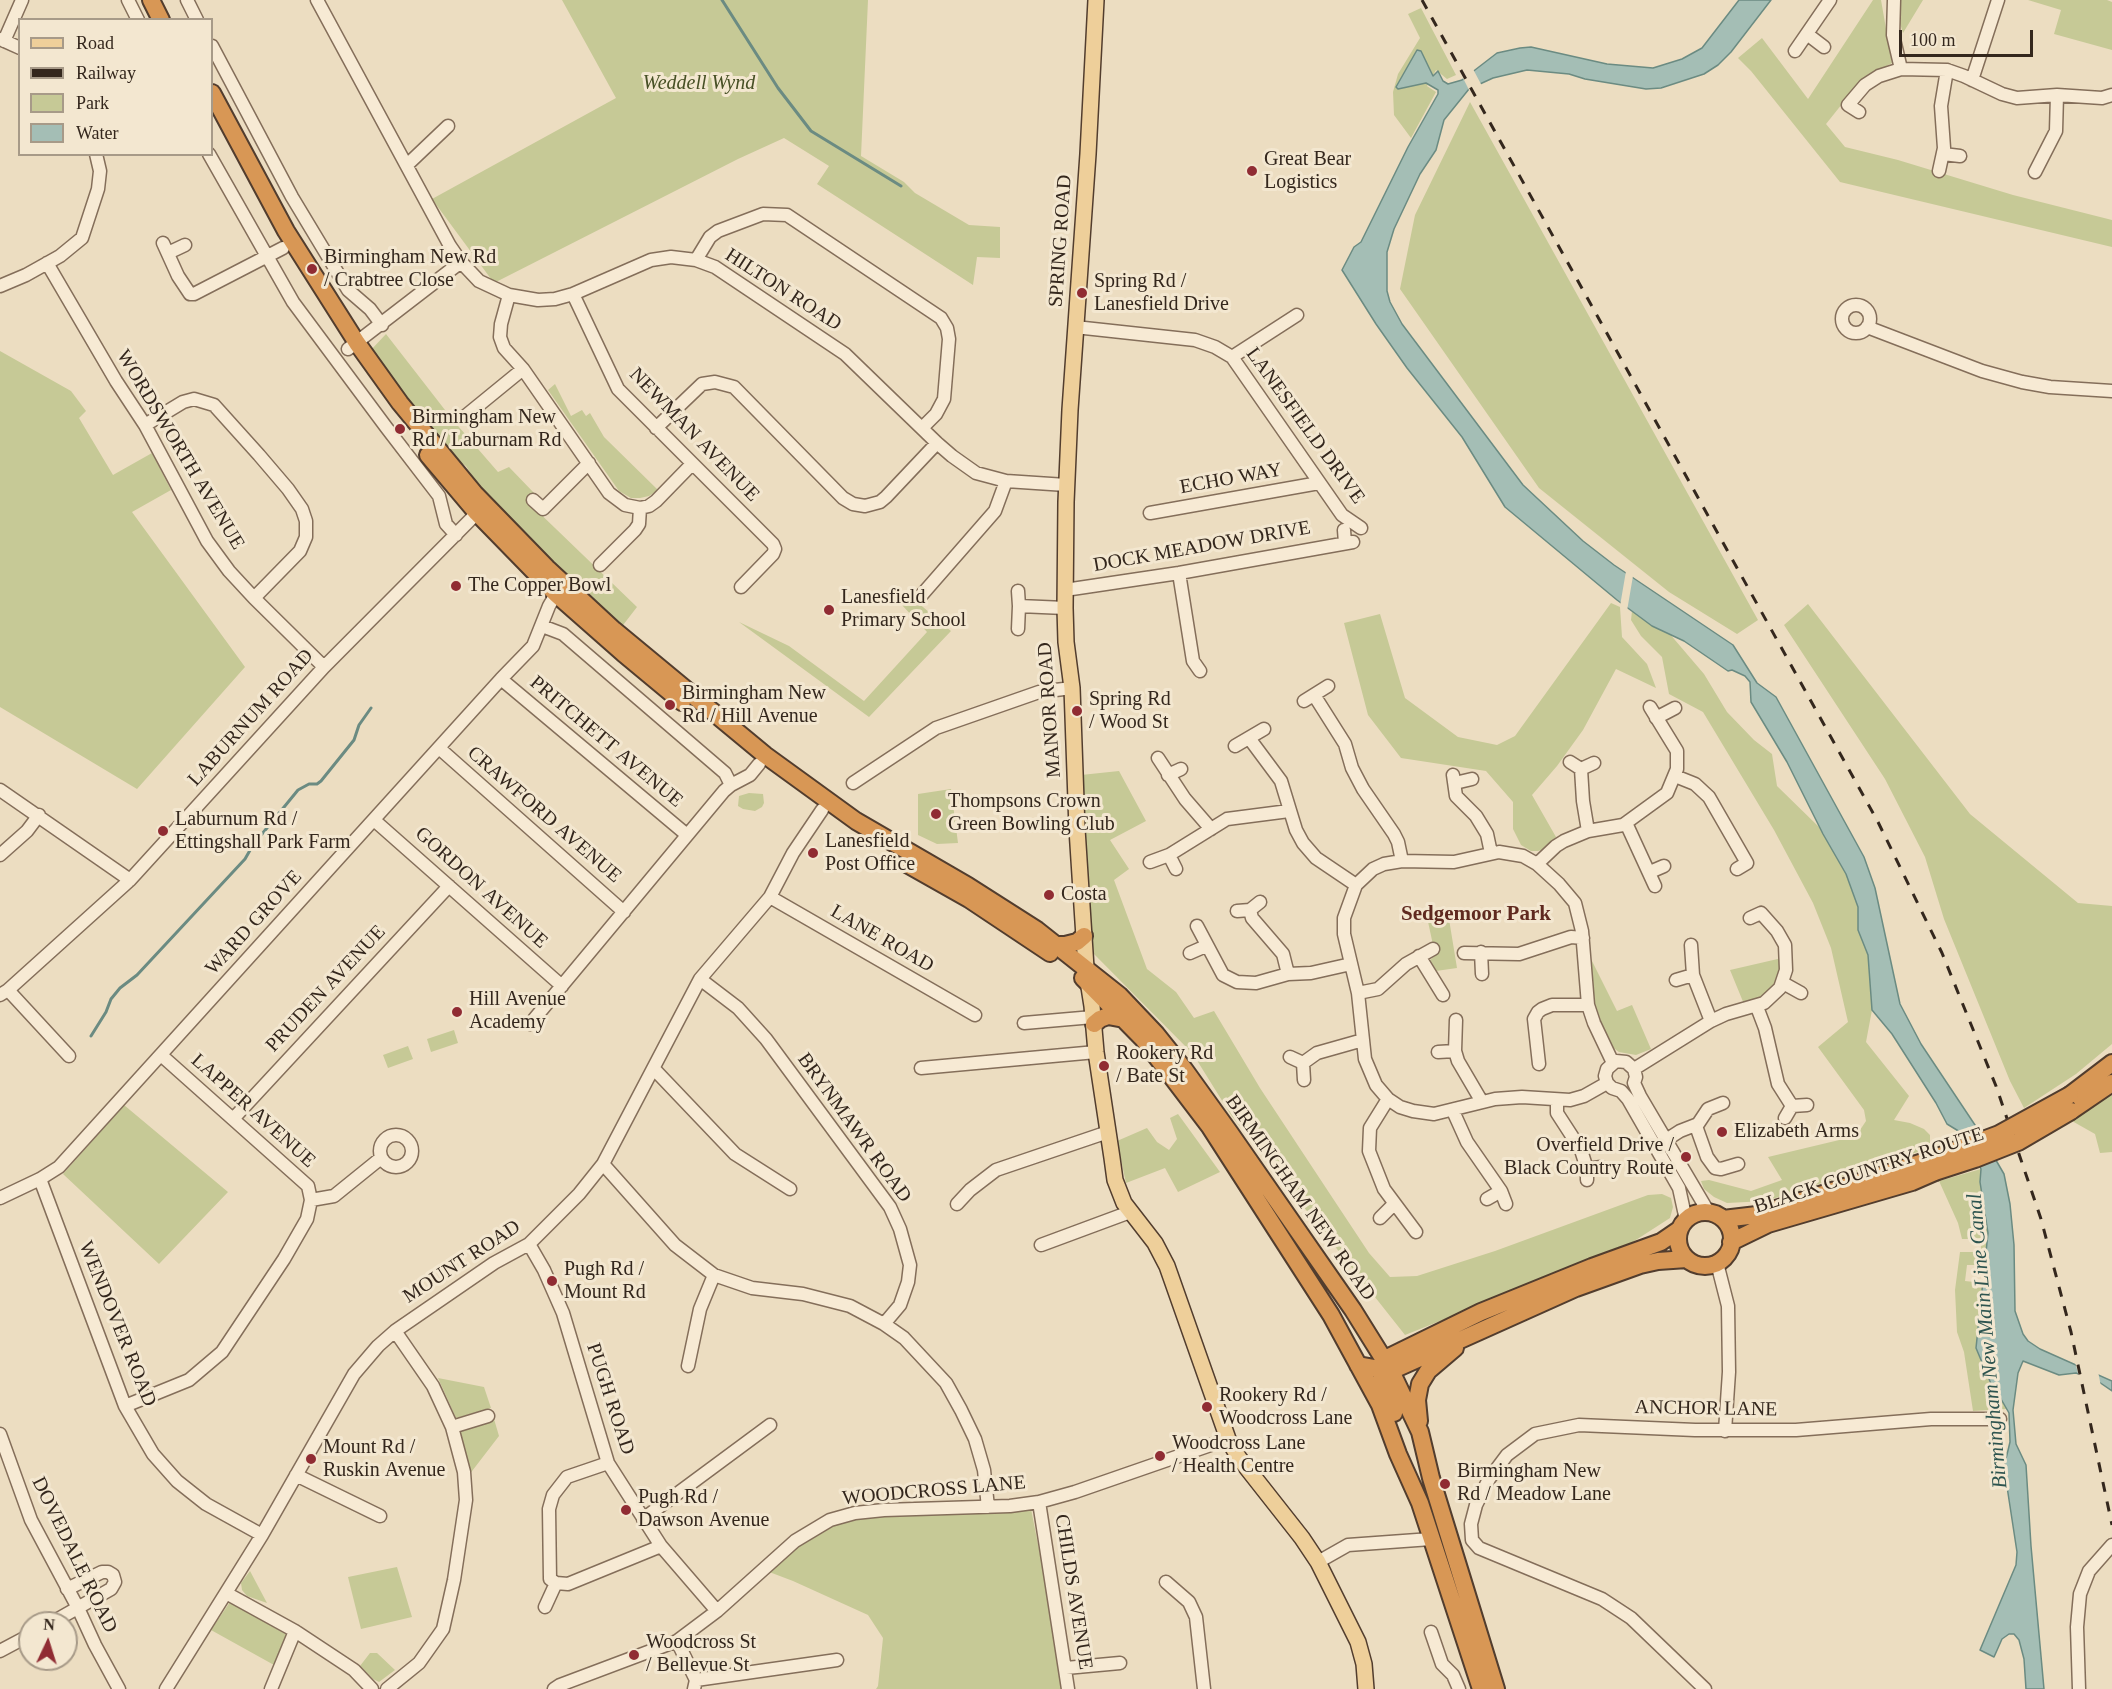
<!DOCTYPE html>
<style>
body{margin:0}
#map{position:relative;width:2112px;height:1689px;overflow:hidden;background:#ecddc1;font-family:Georgia,serif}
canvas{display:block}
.legend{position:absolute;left:18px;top:18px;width:195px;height:138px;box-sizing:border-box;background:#f3e7d0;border:2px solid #a79a88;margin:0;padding:8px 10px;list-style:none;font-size:18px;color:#34271d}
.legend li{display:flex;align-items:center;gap:12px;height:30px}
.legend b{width:30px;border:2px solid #a79a88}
.north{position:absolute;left:18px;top:1611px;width:60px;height:60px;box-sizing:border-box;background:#f3e7d0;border:2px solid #a79a88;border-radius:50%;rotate:4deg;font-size:16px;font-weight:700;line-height:24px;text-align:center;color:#34271d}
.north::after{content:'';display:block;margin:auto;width:21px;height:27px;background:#902c33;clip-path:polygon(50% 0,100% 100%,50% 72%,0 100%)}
.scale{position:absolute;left:1899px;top:30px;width:134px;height:27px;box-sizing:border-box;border:3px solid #34271d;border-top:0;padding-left:8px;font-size:18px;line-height:21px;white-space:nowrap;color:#34271d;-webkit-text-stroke:4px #f3e7d0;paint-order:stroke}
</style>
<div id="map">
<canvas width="2112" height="1689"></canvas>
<ul class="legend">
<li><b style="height:8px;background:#eecf9a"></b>Road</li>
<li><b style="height:8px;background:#34271d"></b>Railway</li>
<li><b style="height:16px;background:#c6c996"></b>Park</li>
<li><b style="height:16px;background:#a4beb5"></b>Water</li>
</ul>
<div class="north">N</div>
<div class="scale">100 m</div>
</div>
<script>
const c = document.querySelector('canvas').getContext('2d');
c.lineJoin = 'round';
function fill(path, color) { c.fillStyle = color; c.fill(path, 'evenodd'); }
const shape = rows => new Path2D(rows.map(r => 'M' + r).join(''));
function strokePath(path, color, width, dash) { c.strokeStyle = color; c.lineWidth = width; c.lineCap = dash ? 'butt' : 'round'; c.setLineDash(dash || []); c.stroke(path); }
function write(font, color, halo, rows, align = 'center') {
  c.font = font + ' Georgia,serif'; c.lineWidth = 6; c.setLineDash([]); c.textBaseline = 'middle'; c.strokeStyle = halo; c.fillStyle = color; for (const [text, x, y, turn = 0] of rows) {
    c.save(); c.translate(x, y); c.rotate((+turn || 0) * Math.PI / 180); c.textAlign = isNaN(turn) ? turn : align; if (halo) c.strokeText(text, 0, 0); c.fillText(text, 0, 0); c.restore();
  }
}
fill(shape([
 [562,0,868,0,861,156,904,182,915,193,969,225,1000,227,1000,258,977,257,973,285,817,184,829,166,784,138,738,159,494,283,432,199,616,98],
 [1873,0,1881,0,1892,63,1862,79,1826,124,1845,147,1898,160,2013,195,2112,220,2112,247,1840,182,1751,71,1738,58,1762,38,1808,99],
 [1898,0,1923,0,1903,33,1898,17],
 [2028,0,2107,0,2112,2,2112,50,2054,34,2061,10],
 [1421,8,1456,75,1447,79,1436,70,1427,86,1436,92,1411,138,1394,115,1393,92,1398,74,1420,38,1408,14],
 [1470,102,1758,620,1737,634,1669,592,1539,488,1400,289,1415,215],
 [386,334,452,419,498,472,509,467,535,494,528,502,637,607,620,629,485,497,466,466,450,455,370,351],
 [0,351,71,391,86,411,79,418,113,475,152,453,171,490,132,512,245,667,137,789,0,707],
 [555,384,571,416,582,410,586,416,590,413,604,437,658,490,649,496,640,498,631,498,619,491,548,390],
 [909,595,951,631,869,717,739,622,789,646,864,701,927,632,901,604],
 [1611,603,1620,607,1622,637,1647,664,1656,688,1616,669,1583,730,1557,766,1532,795,1556,837,1545,849,1538,851,1531,851,1521,845,1513,829,1513,802,1486,771,1401,758,1368,715,1344,623,1380,614,1405,698,1458,737,1497,745,1515,736],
 [1808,604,1970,814,2078,903,2112,906,2112,1044,2076,1074,2024,1108,2010,1081,1944,919,1925,857,1885,779,1784,625],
 [1632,611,1652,626,1669,633,1704,674,1727,712,1754,740,1772,754,1777,786,1819,827,1846,874,1858,907,1868,955,1872,1010,1866,1042,1909,1096,1894,1120,1910,1123,1924,1129,1930,1135,1930,1148,1766,1201,1727,1203,1714,1197,1704,1189,1701,1181,1709,1180,1751,1191,1782,1180,1768,1157,1856,1136,1866,1121,1864,1110,1818,1047,1848,1022,1831,948,1813,903,1774,830,1703,712,1669,694,1662,657,1641,636,1631,620],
 [1119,771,1146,821,1110,840,1129,869,1114,880,1147,969,1176,992,1194,1018,1214,1011,1260,1088,1326,1188,1369,1253,1390,1277,1417,1276,1495,1251,1648,1195,1662,1194,1671,1198,1673,1207,1670,1218,1625,1247,1405,1335,1231,1115,1193,1054,1092,952,1081,775],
 [951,789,958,843,937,844,918,835,918,794],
 [749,793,763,794,764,803,762,807,755,811,743,809,738,806,739,796],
 [1448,913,1457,968,1436,971,1430,960,1436,955,1437,947,1433,945,1427,917],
 [1782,958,1779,975,1773,988,1760,997,1744,1004,1730,970],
 [1591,959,1617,1011,1632,1005,1651,1049,1636,1055,1619,1052,1612,1047,1594,1011,1589,976],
 [454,1030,458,1043,431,1052,427,1039],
 [408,1046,413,1059,388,1068,383,1055],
 [2112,1092,2112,1152,2100,1153,2095,1134,2072,1121],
 [124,1105,228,1192,159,1264,63,1174],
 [1178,1114,1220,1172,1178,1192,1165,1168,1126,1183,1117,1141,1147,1128,1157,1142,1169,1150,1177,1139,1170,1118],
 [1981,1169,1980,1182,1988,1233,1985,1265,1967,1265,1965,1281,1983,1283,1976,1348,1993,1391,1997,1392,2007,1409,1973,1411,1964,1352,1957,1332,1955,1290,1960,1252,1981,1252,1981,1239,1962,1239,1958,1223,1939,1181],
 [438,1378,484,1387,491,1408,456,1418],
 [494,1419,499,1436,469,1475,460,1429],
 [1031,1509,1051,1610,1064,1689,876,1689,878,1686,883,1638,868,1615,793,1581,764,1570,796,1542,848,1516],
 [397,1567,412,1617,361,1629,348,1577],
 [250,1571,267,1603,247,1596,242,1590,241,1583],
 [230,1602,287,1635,274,1665,211,1630],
 [370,1653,377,1653,395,1670,379,1682,373,1679,360,1666]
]), '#c6c996');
const water = shape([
 [1739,0,1771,0,1731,52,1718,65,1704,74,1661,88,1646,89,1585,79,1569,74,1527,70,1493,78,1469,89,1444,120,1436,150,1420,174,1394,229,1387,252,1387,291,1390,302,1402,324,1523,485,1583,541,1614,565,1733,645,1757,683,1776,697,1864,857,1875,888,1900,1004,1921,1044,1979,1131,2004,1174,2010,1204,2014,1245,2015,1311,2023,1334,2028,1341,2040,1349,2112,1381,2112,1391,2099,1382,2076,1373,2059,1375,2023,1361,2018,1373,2013,1410,2016,1444,2026,1465,2031,1546,2044,1689,2026,1689,2024,1659,2019,1640,2014,1634,2009,1634,2002,1639,1994,1657,1980,1650,2016,1565,2017,1552,2004,1467,2010,1442,2009,1413,1997,1392,1994,1391,1976,1348,1988,1233,1980,1182,1981,1169,1965,1135,1947,1124,1936,1103,1892,1034,1872,1010,1868,955,1858,930,1858,907,1846,874,1823,834,1787,762,1751,702,1750,682,1745,676,1732,670,1728,671,1684,641,1652,626,1617,600,1505,507,1462,437,1407,368,1376,324,1342,270,1354,247,1361,242,1408,147,1438,94,1438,90,1426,83,1398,89,1396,87,1417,50,1421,51,1433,76,1438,71,1443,81,1448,84,1462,80,1497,53,1520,48,1531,47,1607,64,1653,68,1682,59,1702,48,1739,0]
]);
fill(water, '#a4beb5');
strokePath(water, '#6b8b82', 1.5);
fill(shape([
 [1473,69,1482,86,1470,92,1462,76],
 [1626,571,1633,576,1627,611,1620,606],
 [2075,1362,2098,1371,2101,1387,2079,1377]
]), '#ecddc1');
strokePath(shape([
 [722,0,778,88,811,131,901,186],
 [91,1036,106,1012,111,999,120,988,137,975,245,859,253,845,298,790,309,784,317,784,321,781,354,740,359,725,371,708]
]), '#6b8b82', 3);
const minor = shape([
 [128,0,138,20],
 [187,0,197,20],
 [317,0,450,246,461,262,479,281,509,295,538,300,555,299,573,294,651,260,671,257,696,260,715,267,845,354,937,443,952,456,976,473,1006,481,1066,485],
 [1894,0,1893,35,1901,69],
 [1807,34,1824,47],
 [0,39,20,48],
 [4,41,22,0],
 [212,46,292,197,348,290,370,309,382,325],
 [1795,51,1830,0],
 [1972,80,1998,0],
 [1859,112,1848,105,1865,85,1879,76,1901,69,1947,70,1964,76,2002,94,2017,98,2057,95,2102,98,2112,95],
 [209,154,293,302,386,427,439,496,446,524,456,535],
 [1943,154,1960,156],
 [407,165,448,126],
 [1939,171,1944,148,1941,106,1947,70],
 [2035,172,2056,131,2057,95],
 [163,243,178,276,190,294,194,294,283,248],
 [168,253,185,245],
 [696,260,710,237,718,231,763,214,787,215,941,318,947,328,949,339,944,399,936,414,922,428],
 [47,263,116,381,145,425,207,541,229,571,254,598,324,667],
 [0,286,26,275,60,256,82,238,98,189,100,171,96,154],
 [573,294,618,389,773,544,775,549,773,554,741,587],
 [509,295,501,324,500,337,504,348,523,369,609,493,625,505,640,508,649,506,656,501,692,464],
 '1842 319a14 14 0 1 1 28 0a14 14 0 1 1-28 0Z',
 [1075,327,1195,340,1215,347,1232,357,1342,515,1361,528],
 [1867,327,1982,371,2022,382,2050,387,2112,391],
 [348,349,461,262],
 [1232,357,1297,315],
 [463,418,523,369],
 [145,425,183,402,194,399,214,405,259,455,288,489,302,509,306,521,306,537,300,551,254,598],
 [656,428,702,384,715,382,734,387,843,498,853,504,865,506,880,502,886,497,937,443],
 [533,500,543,509,589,463],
 [1150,513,1319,483],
 [1344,530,1345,543],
 [600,565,635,530,639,524,640,508],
 [1179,573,1193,661,1200,671],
 [1065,590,1179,573,1353,542],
 [919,598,995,511,1006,481],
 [1019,606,1065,608],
 [542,626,563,634,725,773,731,785],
 [1018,629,1019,606,1018,591],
 [501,679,687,835],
 [1314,695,1345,744,1352,768,1363,789,1394,834,1398,842,1402,861],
 [1304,701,1328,686],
 [1656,718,1675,708],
 [1249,738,1281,781,1296,830,1303,843,1316,858,1356,885],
 [1235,746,1264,729],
 [439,748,624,912],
 [1158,758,1185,799,1211,829],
 [1570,762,1581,769,1583,801,1588,831],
 [1581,769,1594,763],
 [1168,775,1181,769],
 [1453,775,1456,796,1476,816,1487,834,1491,853],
 [1675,776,1695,784,1709,797,1747,863,1737,869],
 [853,783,936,728,1039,692,1072,688],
 [1455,783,1472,779],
 [0,790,130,880],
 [374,820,562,986],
 [1626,823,1655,886],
 [0,855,27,831,39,815],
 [1169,855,1176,869],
 [1150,862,1169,855,1227,819,1289,811],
 [1537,864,1556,846,1564,841,1588,831,1623,825,1667,793,1677,769,1677,751,1650,707],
 [1650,872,1664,866],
 [770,897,975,1015],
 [1250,910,1252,918,1283,954,1288,974],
 [1237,911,1250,910,1260,902],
 [1197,926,1223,975,1237,982,1256,983,1288,974,1311,973,1351,964],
 [1691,945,1693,975,1711,1021],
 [1481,952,1482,974],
 [1190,953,1206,946],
 [1464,953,1519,954,1571,937,1583,938],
 [1419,956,1443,995],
 [700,979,738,1008,766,1039,890,1207,900,1229,910,1265,908,1282,900,1305,884,1324],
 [1676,980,1693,975],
 [1783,983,1801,993],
 [8,990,69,1056],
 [1358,993,1378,989,1406,964,1433,949],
 [0,995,8,990,130,880,324,667,477,513],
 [1757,1007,1765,1028,1778,1084,1792,1106],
 [1456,1020,1455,1051,1458,1061,1482,1102],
 [1024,1023,1093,1017],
 [530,1024,724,791,731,785,750,775,759,764],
 [1438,1052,1455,1051],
 [1290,1057,1303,1063],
 [1539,1064,1534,1019,1538,1012,1542,1009,1552,1005,1588,1005],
 [921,1068,1096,1052],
 [654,1069,735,1154,790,1189],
 [1634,1069,1711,1021,1726,1014,1764,1003,1780,988,1786,970,1785,945,1777,931,1761,913,1750,918],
 [1304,1080,1303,1063,1317,1053,1363,1040],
 [1607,1083,1584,1096,1570,1100,1522,1097,1495,1099,1434,1114,1413,1111,1400,1107,1388,1099,1376,1085,1365,1059,1358,993,1344,934,1344,918,1356,885,1373,869,1384,864,1402,861,1454,862,1499,852,1523,856,1537,864,1559,884,1575,903,1582,931,1588,1005,1594,1023,1613,1063],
 [1388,1099,1370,1128,1369,1151,1384,1189,1416,1232],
 [1557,1100,1557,1113,1581,1150,1587,1169,1587,1180],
 [1453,1111,1467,1142,1501,1191,1487,1199],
 [1785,1118,1792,1106,1807,1105],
 [233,1119,449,886],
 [1696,1126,1707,1157,1715,1168,1721,1169,1738,1164],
 '380 1151a16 16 0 1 1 32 0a16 16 0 1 1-32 0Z',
 [1666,1140,1680,1131,1698,1124,1708,1109,1723,1103],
 [603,1164,675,1245,714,1275,752,1288,803,1294,850,1306,884,1324,904,1338,946,1383,961,1410,975,1439,984,1470,988,1507],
 [1587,1169,1601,1167],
 [40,1179,125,1406,153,1454,177,1481,206,1504,262,1535],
 [1501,1191,1506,1204],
 [0,1198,40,1179,59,1167,501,679,533,646,549,606,556,594],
 [311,1200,334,1196,381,1158],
 [957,1204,970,1190,996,1170,1108,1132],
 [1380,1218,1394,1204],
 [1686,1220,1679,1188,1628,1099,1621,1091,1612,1088,1607,1083,1605,1076,1607,1069,1616,1061,1626,1062,1634,1069,1636,1077,1634,1083,1640,1096,1709,1213],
 [529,1244,544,1270,563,1313,608,1463,661,1546,717,1611],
 [1041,1245,1130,1212],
 [1717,1263,1728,1306,1729,1372,1725,1431],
 [688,1366,700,1309,714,1275],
 [125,1406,189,1380,222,1352,284,1259,307,1219,311,1200,308,1186,161,1055],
 [452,1427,488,1416],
 [0,1434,31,1520,78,1608,95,1645,119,1689],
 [608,1463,567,1477,553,1495,549,1509,550,1579,556,1583,568,1584,661,1546],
 [296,1475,380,1516],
 [1039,1502,1068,1689],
 [643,1519,770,1425],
 [1318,1562,1348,1545,1431,1539],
 [1166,1582,1189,1602,1196,1617,1204,1689],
 [226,1593,295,1631,354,1670,372,1689],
 [545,1607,556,1583],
 [51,1623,111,1589,115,1582,113,1575,108,1572,102,1572,67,1589],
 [1431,1632,1442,1664,1453,1675,1459,1689],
 [677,1641,696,1680,694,1689],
 [0,1651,30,1635],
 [1066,1668,1120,1663],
 [696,1680,837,1660],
 [166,1689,262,1535,354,1374,378,1346,395,1331,494,1263,529,1244,579,1194,603,1164,700,979,770,897,793,853,822,810],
 [271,1689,295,1631],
 [387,1689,419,1663,443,1629,454,1580,466,1500,464,1472,452,1427,433,1386,395,1331],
 [554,1689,560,1685,677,1641,717,1611,795,1541,830,1520,855,1513,884,1510,1010,1506,1039,1502,1075,1492,1228,1439],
 [1705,1689,1631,1618,1602,1599,1479,1548,1472,1540,1471,1524,1476,1505,1489,1479,1507,1455,1535,1434,1579,1425,1695,1430,1796,1430,1931,1419,2000,1419],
 [2079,1689,2077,1627,2080,1594,2089,1571,2112,1545]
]);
const major = shape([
 [1096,0,1088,154,1070,410,1066,502,1065,608,1066,642,1072,688,1077,829,1086,968,1092,1006,1096,1052,1112,1158,1115,1180,1124,1203,1155,1243,1167,1266,1228,1439,1239,1458,1302,1538,1318,1562,1358,1642,1364,1664,1366,1689]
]);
const highway = shape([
 [151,0,161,20],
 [212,93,286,231,357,343,400,403,475,494,547,568,614,630,765,755,856,821,968,886,1037,930,1119,995,1156,1034,1184,1069,1230,1133,1353,1310,1391,1371,1420,1432,1431,1478,1496,1689],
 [428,455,477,513,556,594,623,653,682,702],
 [907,864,969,899,1050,953],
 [1057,945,1065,945,1077,942,1084,936],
 [1083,978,1143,1039,1210,1127,1331,1315,1380,1405,1398,1454,1420,1503,1481,1689],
 [1094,1024,1100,1019,1108,1016,1124,1019],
 [2070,1095,2112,1063],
 [2071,1111,2112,1083],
 '1678 1239a27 27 0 1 1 54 0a27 27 0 1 1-54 0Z',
 [1723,1219,1757,1215,1932,1159],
 [1731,1242,1768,1224,1912,1182,1935,1172],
 [1385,1359,1481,1312,1592,1267,1661,1242,1680,1229],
 [1383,1361,1380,1370,1394,1413],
 [1358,1365,1391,1371,1576,1288,1640,1265,1658,1261,1687,1259],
 [1419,1421,1417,1400,1420,1384,1428,1371,1455,1348]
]);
strokePath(minor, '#846e5a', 15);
strokePath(major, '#523d2e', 18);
strokePath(highway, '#523d2e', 20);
strokePath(minor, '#f7ead4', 12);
strokePath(major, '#eecf9a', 15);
strokePath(highway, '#d89755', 16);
strokePath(shape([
 [1422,0,1878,822,1942,953,1996,1086,2041,1219,2071,1332,2112,1525]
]), '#34271d', 3, [10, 10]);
const highwayBridge = shape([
 [1932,1159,1999,1134,2070,1095],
 [1935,1172,1975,1159,2018,1142,2071,1111]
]);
strokePath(highwayBridge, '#523d2e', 20, []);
strokePath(highwayBridge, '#d89755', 16);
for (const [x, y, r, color] of [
 [1252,171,6,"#902c33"],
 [312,269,6,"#902c33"],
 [1082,293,6,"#902c33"],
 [400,429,6,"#902c33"],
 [456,586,6,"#902c33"],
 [829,610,6,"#902c33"],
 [670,705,6,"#902c33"],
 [1077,711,6,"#902c33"],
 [936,814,6,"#902c33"],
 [163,831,6,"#902c33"],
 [813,853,6,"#902c33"],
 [1049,895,6,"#902c33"],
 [457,1012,6,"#902c33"],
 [1104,1066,6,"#902c33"],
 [1722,1132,6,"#902c33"],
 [1686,1157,6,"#902c33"],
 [552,1281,6,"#902c33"],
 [1207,1407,6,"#902c33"],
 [1160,1456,6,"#902c33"],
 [311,1459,6,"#902c33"],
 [1445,1484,6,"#902c33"],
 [626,1510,6,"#902c33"],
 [634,1655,6,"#902c33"]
]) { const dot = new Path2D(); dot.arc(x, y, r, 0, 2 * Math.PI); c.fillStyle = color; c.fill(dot); strokePath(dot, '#f3e7d0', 2); }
write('italic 20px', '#475025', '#f3e7d0', [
 ["Weddell Wynd",699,84]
]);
write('20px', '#34271d', '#f3e7d0', [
 ["Great Bear",1264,160],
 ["Logistics",1264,183],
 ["Birmingham New Rd",324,258],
 ["/ Crabtree Close",324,281],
 ["Spring Rd /",1094,282],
 ["Lanesfield Drive",1094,305],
 ["Birmingham New",412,418],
 ["Rd / Laburnam Rd",412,441],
 ["The Copper Bowl",468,586],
 ["Lanesfield",841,598],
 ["Primary School",841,621],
 ["Birmingham New",682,694],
 ["Rd / Hill Avenue",682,717],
 ["Spring Rd",1089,700],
 ["/ Wood St",1089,723],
 ["Thompsons Crown",948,802],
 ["Green Bowling Club",948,825],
 ["Laburnum Rd /",175,820],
 ["Ettingshall Park Farm",175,843],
 ["Lanesfield",825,842],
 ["Post Office",825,865],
 ["Costa",1061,895],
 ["Hill Avenue",469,1000],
 ["Academy",469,1023],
 ["Rookery Rd",1116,1054],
 ["/ Bate St",1116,1077],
 ["Elizabeth Arms",1734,1132],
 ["Overfield Drive /",1674,1146,"right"],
 ["Black Country Route",1674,1169,"right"],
 ["Pugh Rd /",564,1270],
 ["Mount Rd",564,1293],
 ["Rookery Rd /",1219,1396],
 ["Woodcross Lane",1219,1419],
 ["Woodcross Lane",1172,1444],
 ["/ Health Centre",1172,1467],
 ["Mount Rd /",323,1448],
 ["Ruskin Avenue",323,1471],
 ["Birmingham New",1457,1472],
 ["Rd / Meadow Lane",1457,1495],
 ["Pugh Rd /",638,1498],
 ["Dawson Avenue",638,1521],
 ["Woodcross St",646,1643],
 ["/ Bellevue St",646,1666]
], 'left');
write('20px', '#34271d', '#f3e7d0', [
 ["SPRING ROAD",1061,241,-86],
 ["HILTON ROAD",783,290,33],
 ["LANESFIELD DRIVE",1305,426,54],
 ["NEWMAN AVENUE",694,435,46],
 ["WORDSWORTH AVENUE",180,450,59],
 ["ECHO WAY",1231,479,-10],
 ["DOCK MEADOW DRIVE",1202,547,-10],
 ["MANOR ROAD",1050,710,-94],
 ["LABURNUM ROAD",251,718,-48],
 ["PRITCHETT AVENUE",606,742,40],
 ["CRAWFORD AVENUE",544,815,41],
 ["GORDON AVENUE",481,888,42],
 ["WARD GROVE",254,923,-48],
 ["LANE ROAD",882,939,30],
 ["PRUDEN AVENUE",326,989,-47],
 ["LAPPER AVENUE",253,1111,42],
 ["BRYNMAWR ROAD",854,1128,54],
 ["BLACK COUNTRY ROUTE",1869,1171,-18],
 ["BIRMINGHAM NEW ROAD",1300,1198,55],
 ["MOUNT ROAD",462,1262,-33],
 ["WENDOVER ROAD",117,1324,68],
 ["PUGH ROAD",610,1399,72],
 ["ANCHOR LANE",1706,1409,1],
 ["WOODCROSS LANE",934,1491,-5],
 ["DOVEDALE ROAD",74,1555,64],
 ["CHILDS AVENUE",1073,1592,81]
]);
write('bold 21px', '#5f291f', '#f3e7d0', [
 ["Sedgemoor Park",1476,915]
]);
write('italic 21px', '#2d544f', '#f3e7d0', [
 ["Birmingham New Main Line Canal",1988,1341,-95]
]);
</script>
